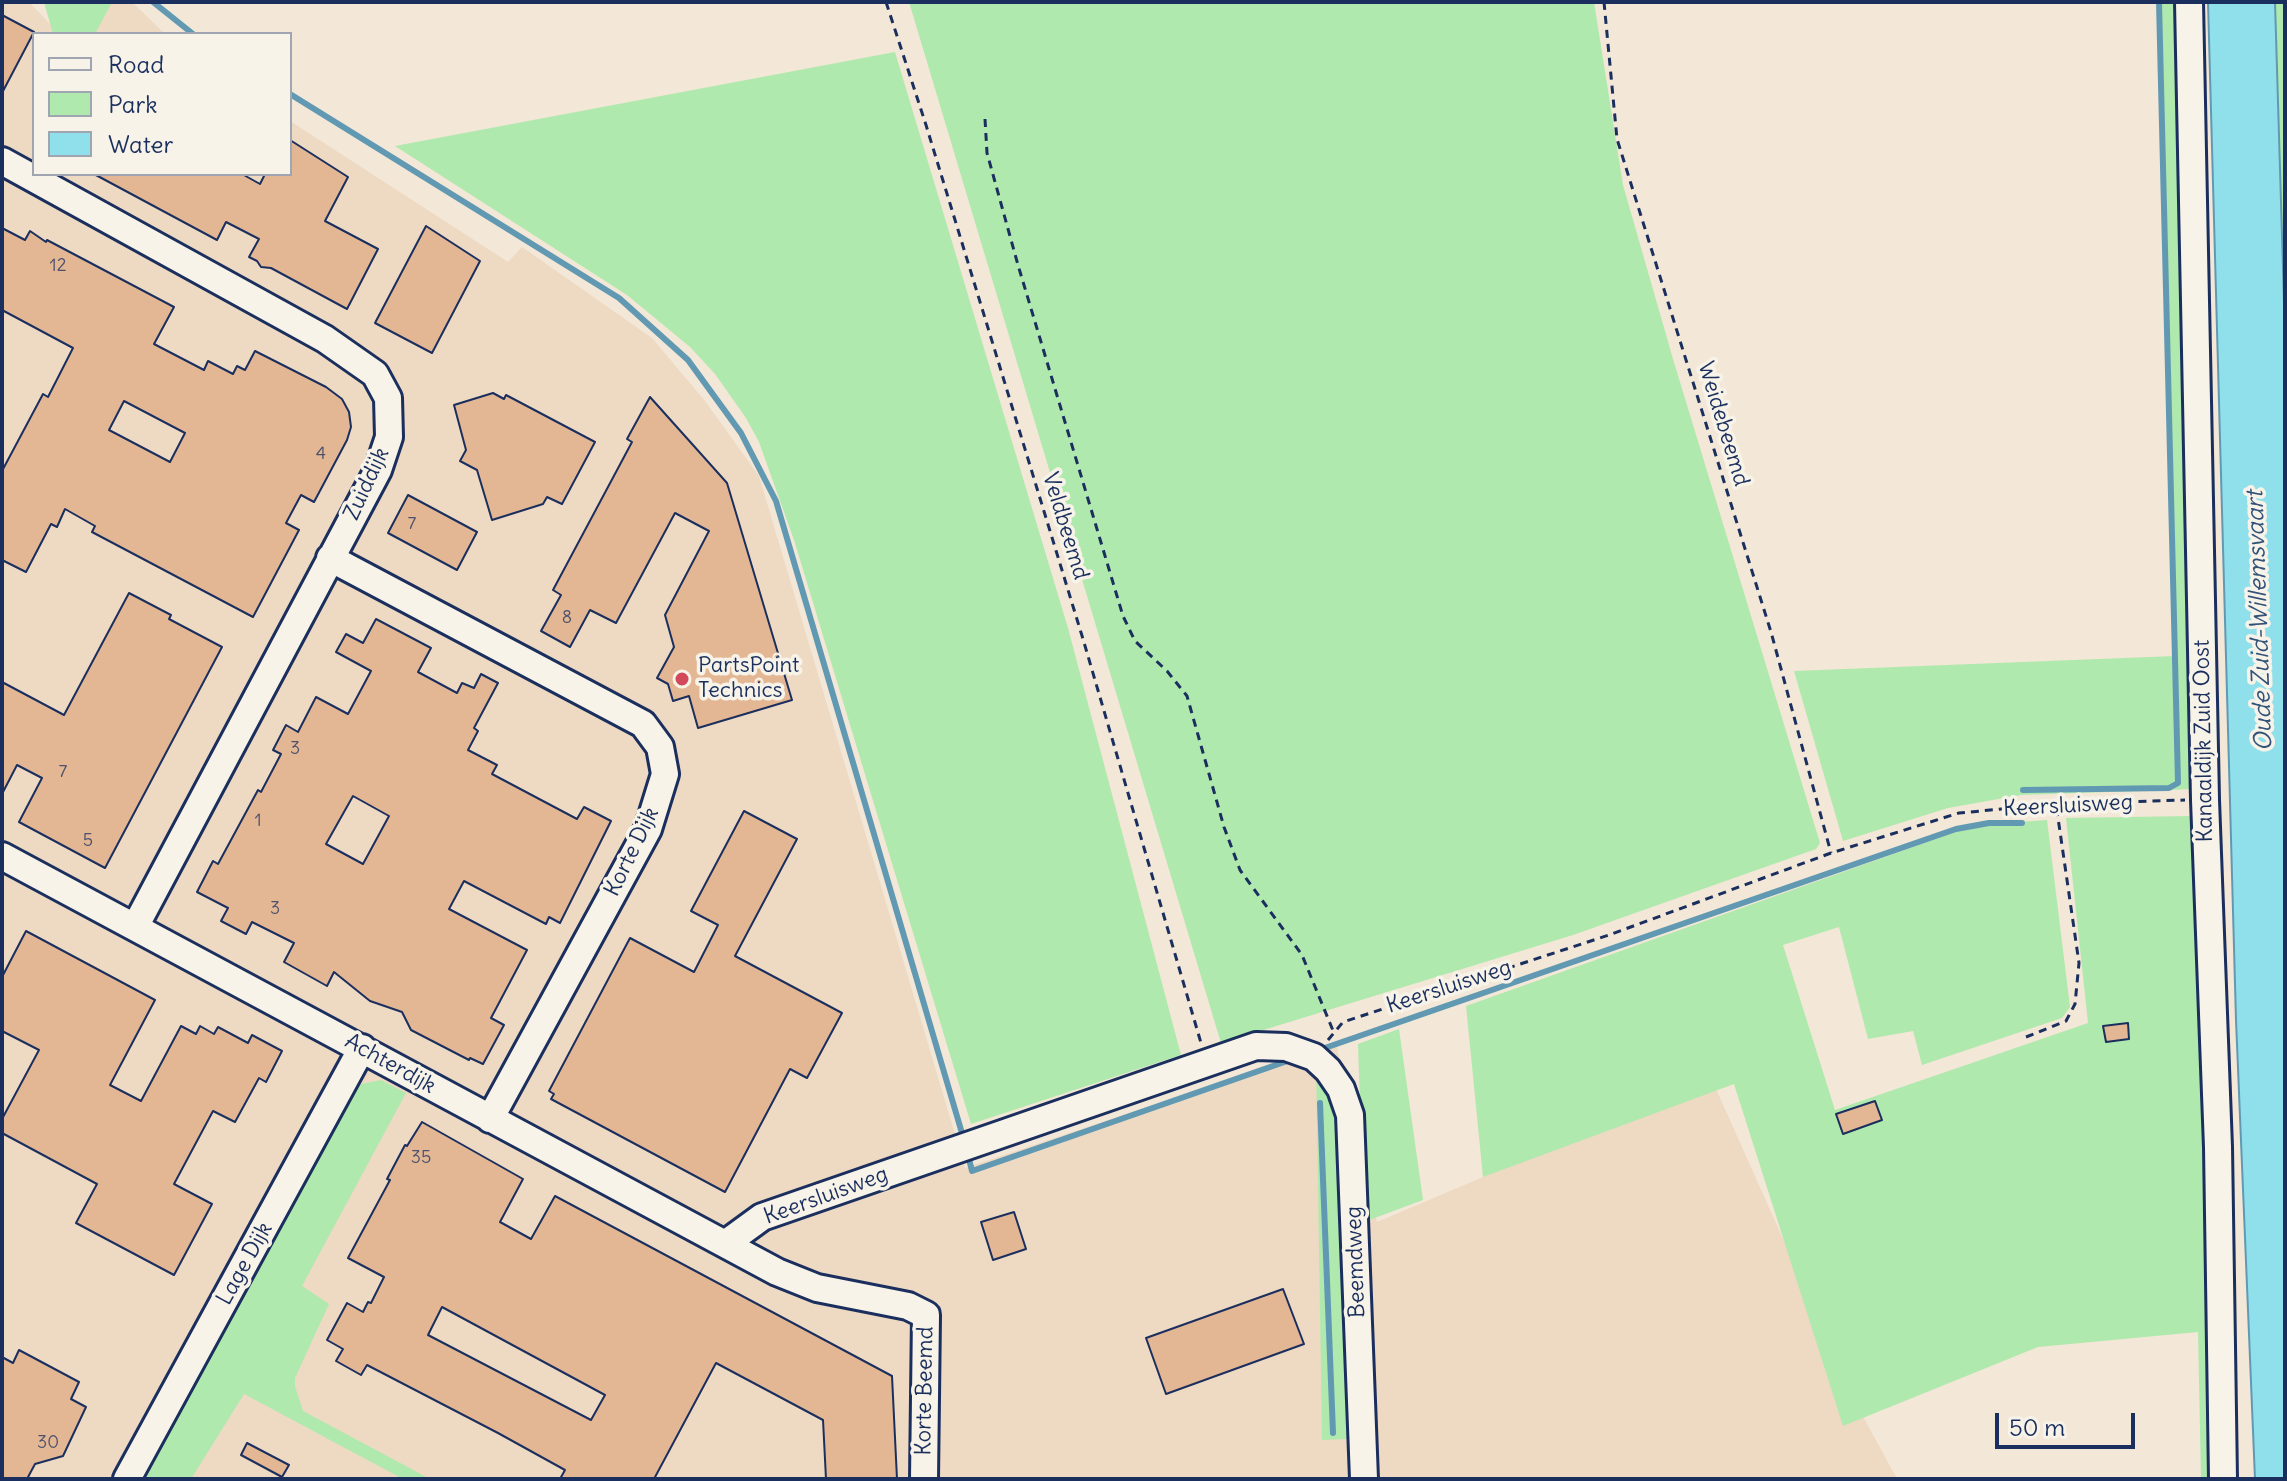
<!DOCTYPE html>
<style>
body{margin:0}
#map{position:relative;width:2287px;height:1481px;overflow:hidden;background:#f3e7d7;font-family:Delius,sans-serif}
canvas{display:block}
.frame{position:absolute;inset:0;border:4px solid #1b2f5e;pointer-events:none}
.legend{position:absolute;left:32px;top:32px;width:260px;height:144px;box-sizing:border-box;background:#f7f3e8;border:2px solid #9fa5b1;margin:0;padding:10px 14px;list-style:none;font-size:24px;color:#1b2f5e}
.legend li{display:flex;align-items:center;gap:16px;height:40px}
.legend b{width:40px;border:2px solid #9fa5b1}
.scale{position:absolute;left:1995px;top:1413px;width:140px;height:36px;box-sizing:border-box;border:4px solid #1b2f5e;border-top:0;padding-left:10px;font-size:24px;line-height:28px;white-space:nowrap;color:#1b2f5e;-webkit-text-stroke:6px #f7f3e8;paint-order:stroke}
</style>
<div id="map">
<canvas width="2287" height="1481"></canvas>
<div class="frame"></div>
<ul class="legend">
<li><b style="height:10px;background:#f7f3e8"></b>Road</li>
<li><b style="height:22px;background:#b0e9ad"></b>Park</li>
<li><b style="height:22px;background:#90e0eb"></b>Water</li>
</ul>
<div class="scale">50 m</div>
</div>
<script>
const c = document.querySelector('canvas').getContext('2d');
c.lineJoin = 'round';
function fill(path, color) { c.fillStyle = color; c.fill(path, 'evenodd'); }
const shape = rows => new Path2D(rows.map(r => 'M' + r).join(''));
function strokePath(path, color, width, dash) { c.strokeStyle = color; c.lineWidth = width; c.lineCap = dash ? 'butt' : 'round'; c.setLineDash(dash || []); c.stroke(path); }
function write(font, color, halo, rows, align = 'center') {
  c.font = font + ' Delius,sans-serif'; c.lineWidth = 7; c.setLineDash([]); c.textBaseline = 'middle'; c.strokeStyle = halo; c.fillStyle = color; for (const [text, x, y, turn = 0] of rows) {
    c.save(); c.translate(x, y); c.rotate((+turn || 0) * Math.PI / 180); c.textAlign = isNaN(turn) ? turn : align; if (halo) c.strokeText(text, 0, 0); c.fillText(text, 0, 0); c.restore();
  }
}
fill(shape([
 [2,2,29,2,51,25,55,34,34,34,34,174,290,174,290,121,508,262,522,247,652,338,705,401,759,476,965,1168,1336,1044,1377,1222,1712,1080,1859,1409,1897,1479,2,1479],
 [109,2,132,2,165,34,92,34]
]), '#eed9c3');
fill(shape([
 [44,2,112,2,95,34,53,34],
 [909,2,1594,2,1623,185,1673,359,1820,843,1816,849,1573,935,1221,1043],
 [2159,2,2178,2,2195,789,2021,795,1948,808,1843,841,1794,671,2175,656],
 [2275,2,2285,2,2285,336,2279,138],
 [895,52,1068,628,1181,1055,971,1124,794,540,759,442,746,418,715,374,690,347,627,295,395,146],
 [2189,816,2197,823,2219,1479,2201,1479,2198,1332,2038,1347,1843,1426,1734,1084,1483,1177,1466,1006,1975,825,2047,820,2070,1007,2062,1018,1922,1065,1913,1031,1868,1039,1839,927,1783,945,1835,1110,2088,1023,2066,818],
 [1399,1029,1423,1200,1364,1222,1358,1044],
 [1328,1054,1333,1056,1347,1439,1322,1440,1316,1058],
 [381,1080,406,1093,302,1286,329,1304,295,1378,295,1386,303,1411,430,1479,403,1479,244,1394,191,1479,142,1479,352,1096,361,1084]
]), '#b0e9ad');
const water = shape([
 [2208,2,2275,2,2285,336,2285,1479,2255,1479,2236,1020,2208,2]
]);
fill(water, '#90e0eb');
strokePath(water, '#6199b3', 2);
strokePath(shape([
 [153,2,193,34],
 [290,94,619,298,688,360,741,433,776,501,964,1140],
 [2023,790,2169,788,2178,783,2159,2],
 [1319,1050,1956,829,1989,823,2022,823],
 [1320,1103,1333,1433],
 [968,1155,972,1171,1293,1059]
]), '#6199b3', 6);
const building = shape([
 [2,15,34,32,2,93,2,15],
 [290,140,348,177,325,221,378,249,347,309,271,268,261,267,257,261,249,257,259,239,226,222,217,240,94,174,242,174,260,184,265,174,290,174,290,140],
 [426,226,480,261,432,353,375,323,426,226],
 [2,228,25,240,30,231,46,242,47,240,174,307,154,344,204,370,208,361,233,374,237,366,245,370,255,351,326,387,342,399,349,412,351,427,347,440,314,502,301,495,286,523,299,530,253,617,92,532,95,526,65,509,57,527,51,524,26,572,2,560,2,471,43,394,48,397,73,348,2,310,2,228],
 [124,401,185,433,170,462,109,430,124,401],
 [493,393,504,399,506,395,595,442,562,504,547,497,543,504,492,520,477,470,460,461,466,450,454,405,493,393],
 [650,397,727,483,792,700,698,728,689,696,673,701,668,684,657,678,674,647,665,615,709,531,675,513,616,623,590,610,570,647,541,631,561,595,553,590,632,442,627,439,650,397],
 [408,495,477,532,457,570,388,533,408,495],
 [129,593,171,615,169,619,222,647,105,868,19,822,42,778,17,765,2,794,2,682,64,715,129,593],
 [376,619,431,648,418,672,457,693,462,683,474,688,481,674,498,683,474,728,478,731,468,750,497,765,492,774,577,819,584,807,611,821,560,923,549,917,546,924,464,881,449,909,527,950,491,1018,504,1025,483,1064,470,1058,469,1060,411,1030,402,1012,370,1001,334,972,327,986,284,962,294,943,252,922,246,934,221,921,228,908,197,892,213,861,218,864,258,790,261,792,281,754,273,750,286,725,298,732,316,697,348,714,371,671,336,652,346,634,363,643,376,619],
 [353,796,389,816,363,864,326,844,353,796],
 [744,811,797,839,735,956,842,1013,807,1078,790,1069,725,1192,551,1099,554,1094,549,1091,630,938,694,972,718,925,691,911,744,811],
 [26,931,155,1000,110,1085,141,1101,181,1026,196,1034,200,1026,214,1034,218,1027,248,1043,252,1035,282,1051,266,1082,259,1078,235,1122,213,1111,174,1184,212,1204,174,1275,76,1223,97,1184,2,1133,2,1119,39,1050,2,1031,2,977,26,931],
 [2128,1023,2129,1039,2106,1042,2103,1026,2128,1023],
 [1875,1101,1882,1120,1843,1134,1836,1114,1875,1101],
 [422,1122,523,1179,500,1222,531,1239,555,1196,892,1376,897,1479,826,1479,823,1420,716,1363,654,1479,560,1479,565,1470,498,1433,367,1365,361,1375,336,1361,343,1349,327,1340,347,1303,363,1312,368,1302,371,1303,384,1277,348,1258,390,1180,387,1179,405,1145,407,1146,422,1122],
 [442,1307,605,1395,591,1420,428,1335,442,1307],
 [1014,1212,1026,1249,993,1260,981,1222,1014,1212],
 [1283,1289,1304,1344,1166,1394,1146,1338,1283,1289],
 [19,1350,79,1382,71,1399,86,1407,63,1456,35,1464,27,1479,2,1479,2,1357,13,1363,19,1350],
 [247,1443,289,1465,282,1477,241,1455,247,1443]
]);
fill(building, '#e4b794');
strokePath(building, '#1b2f5e', 2);
const minor = shape([
 [2189,2,2205,800,2218,1147,2223,1479],
 [2,161,325,339,375,374,388,398,389,437,378,470,135,927],
 [330,558,643,724,660,747,665,774,648,829,490,1119],
 [2,856,777,1272,817,1288,908,1306,926,1315,924,1479],
 [725,1244,762,1217,1256,1046,1286,1047,1314,1057,1328,1070,1341,1089,1350,1115,1364,1479],
 [127,1479,362,1048]
]);
strokePath(minor, '#1b2f5e', 32);
strokePath(shape([
 [886,2,926,125,1083,639,1201,1043],
 [1604,2,1617,139,1771,632,1831,853],
 [985,119,987,153,1018,265,1123,616,1135,641,1167,671,1187,696,1224,827,1240,870,1302,955,1334,1033],
 [2026,1037,2066,1021,2075,1004,2079,963,2056,804],
 [1328,1040,1343,1022,1609,935,1831,853,1959,813,2056,804,2185,800]
]), '#1b2f5e', 3, [8, 6]);
strokePath(minor, '#f7f3e8', 26);
for (const [x, y, r, color] of [
 [682,679,8,"#d1495b"]
]) { const dot = new Path2D(); dot.arc(x, y, r, 0, 2 * Math.PI); c.fillStyle = color; c.fill(dot); strokePath(dot, '#f7f3e8', 3); }
write('18px', '#4d516c', null, [
 ["12",58,266],
 ["4",321,454],
 ["7",412,524],
 ["8",567,618],
 ["3",295,749],
 ["7",63,772],
 ["1",258,821],
 ["5",88,841],
 ["3",275,909],
 ["35",421,1158],
 ["30",48,1443]
]);
write('22px', '#1b2f5e', '#f7f3e8', [
 ["Weidebeemd",1723,424,73],
 ["Zuiddijk",367,484,-65],
 ["Veldbeemd",1065,526,73],
 ["Kanaaldijk Zuid Oost",2204,741,-91],
 ["Keersluisweg",2068,806,-3],
 ["Korte Dijk",632,852,-64],
 ["Keersluisweg",1449,987,-18],
 ["Achterdijk",390,1064,29],
 ["Keersluisweg",826,1196,-20],
 ["Beemdweg",1356,1262,-92],
 ["Lage Dijk",245,1264,-61],
 ["Korte Beemd",925,1391,-89]
]);
write('22px', '#1b2f5e', '#f7f3e8', [
 ["PartsPoint",698,666],
 ["Technics",698,691]
], 'left');
write('italic 24px', '#32527a', '#f7f3e8', [
 ["Oude Zuid-Willemsvaart",2260,621,-92]
]);
</script>
